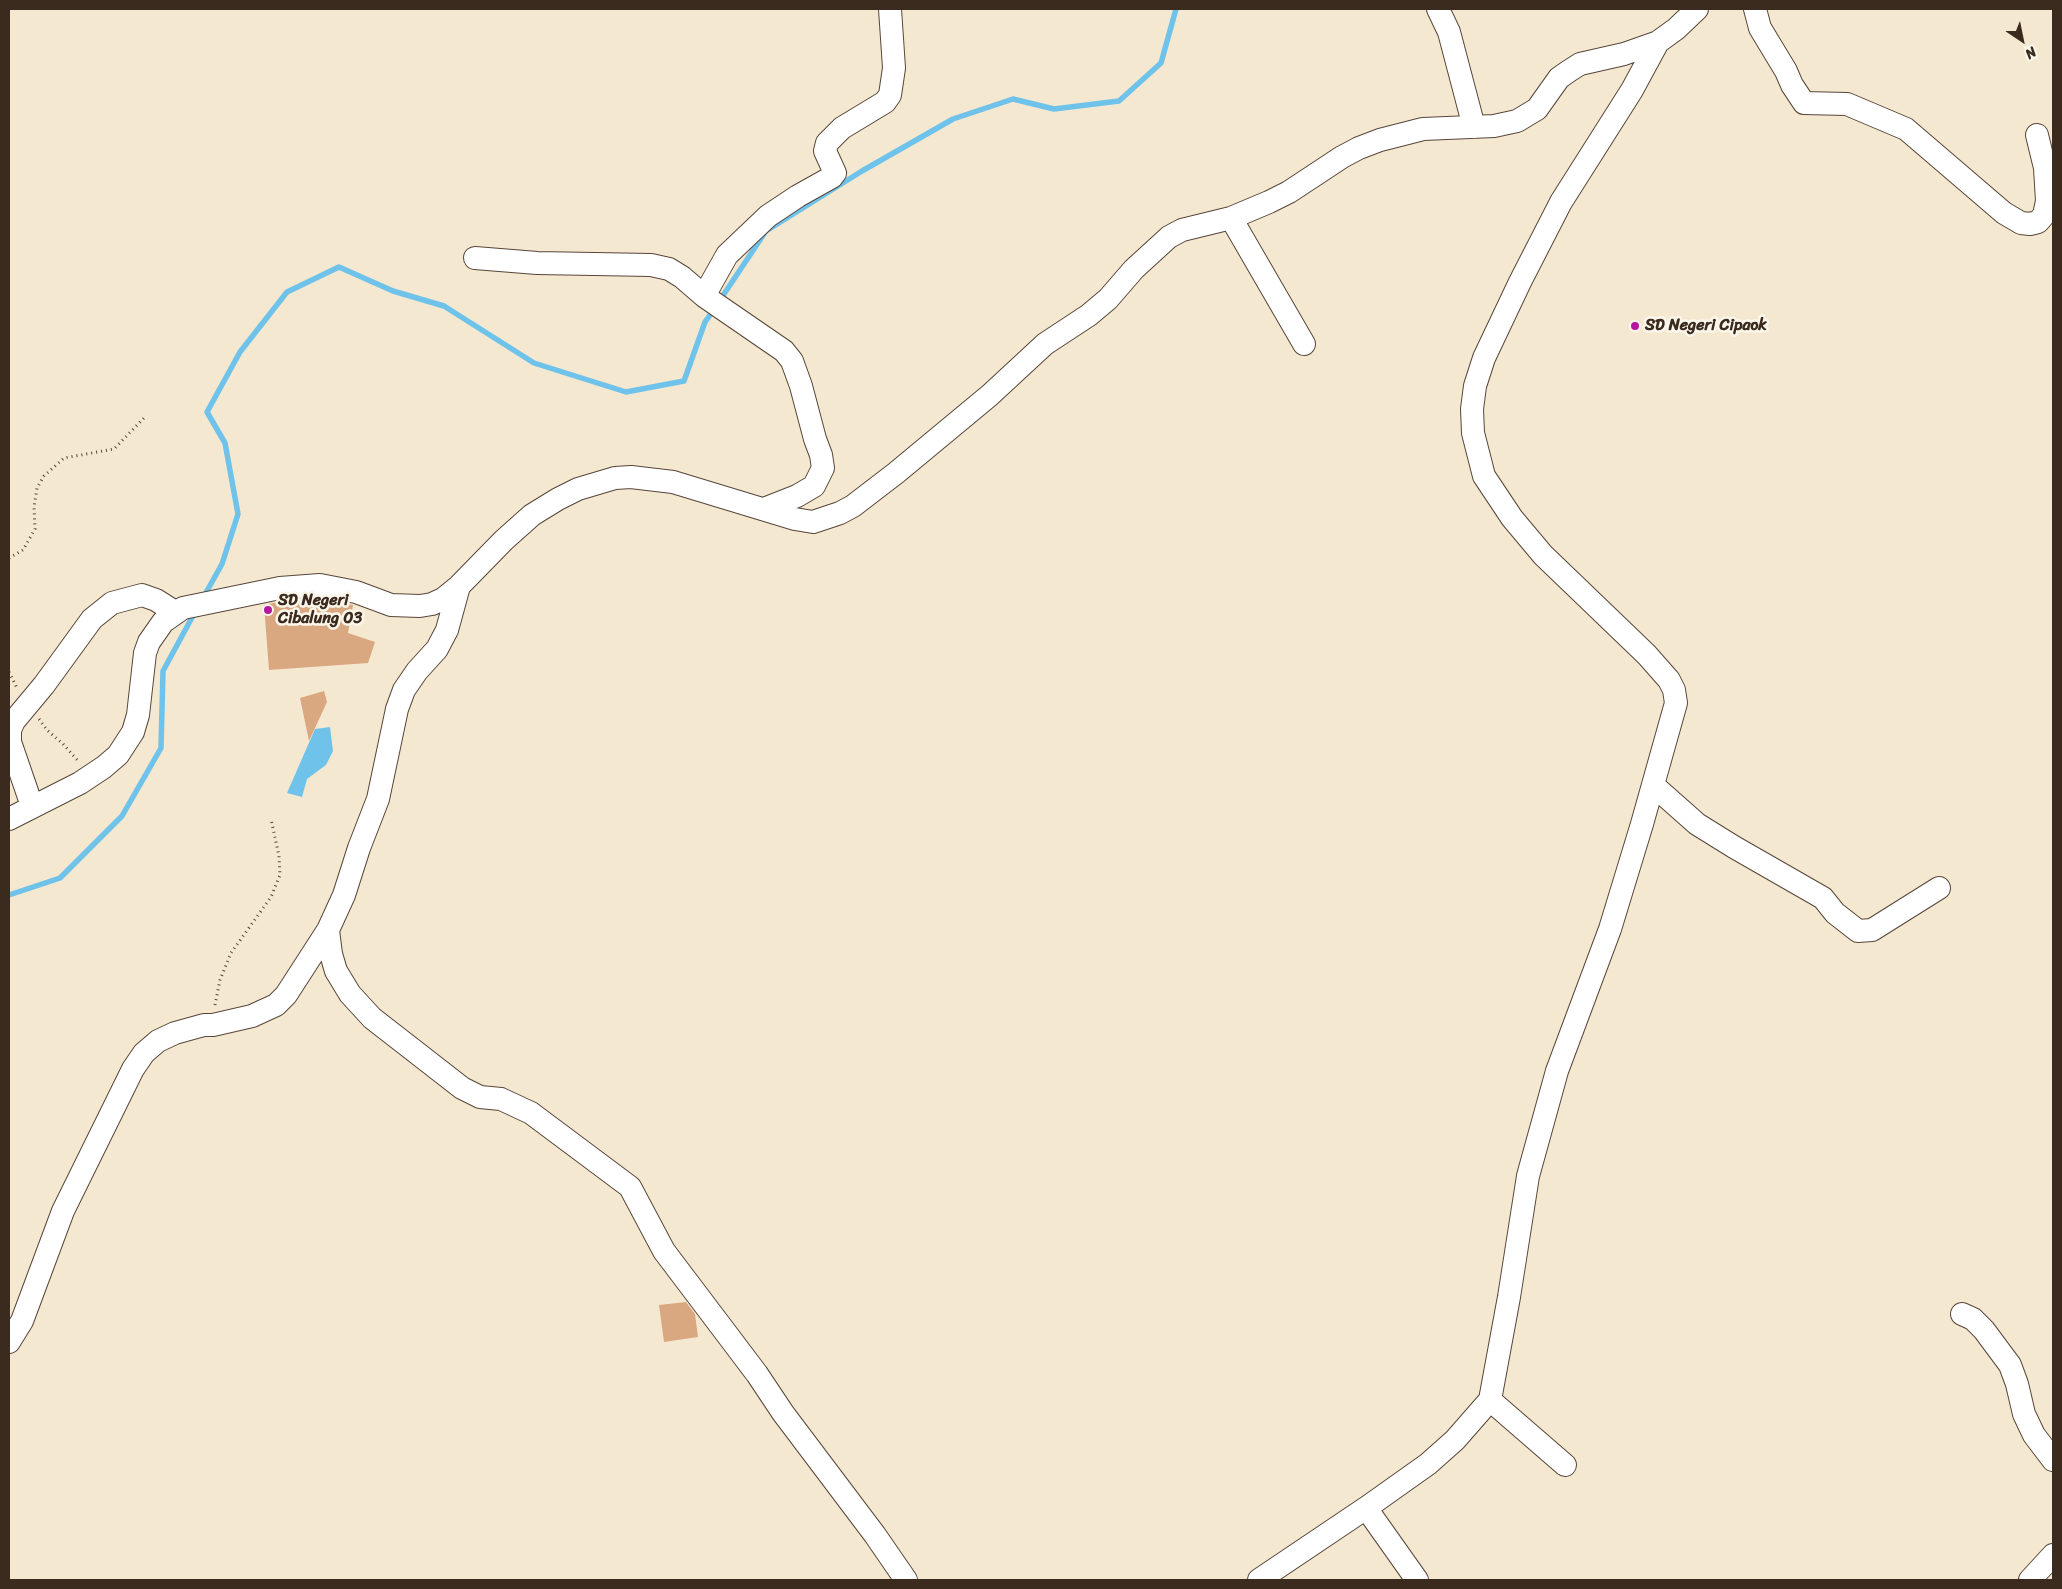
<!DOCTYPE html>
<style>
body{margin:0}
#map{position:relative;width:2062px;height:1589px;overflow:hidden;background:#f5e8d1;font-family:Sriracha,sans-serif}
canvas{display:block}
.frame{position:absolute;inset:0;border:10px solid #3b2a1e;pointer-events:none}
.north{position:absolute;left:1997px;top:15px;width:50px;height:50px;-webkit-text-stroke:4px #fbf7ec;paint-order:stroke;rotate:146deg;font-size:14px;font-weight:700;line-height:20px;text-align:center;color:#3b2a1e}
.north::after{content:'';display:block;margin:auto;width:18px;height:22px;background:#3b2a1e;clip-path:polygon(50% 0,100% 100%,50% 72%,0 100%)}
</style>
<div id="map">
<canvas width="2062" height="1589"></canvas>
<div class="frame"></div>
<div class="north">N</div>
</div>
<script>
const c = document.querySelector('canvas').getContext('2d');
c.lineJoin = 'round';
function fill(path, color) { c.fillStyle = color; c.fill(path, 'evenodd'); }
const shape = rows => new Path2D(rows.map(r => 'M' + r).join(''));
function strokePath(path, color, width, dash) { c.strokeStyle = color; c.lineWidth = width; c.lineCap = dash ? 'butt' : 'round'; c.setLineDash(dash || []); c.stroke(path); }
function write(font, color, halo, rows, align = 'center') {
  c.font = font + ' Sriracha,sans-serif'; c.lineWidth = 5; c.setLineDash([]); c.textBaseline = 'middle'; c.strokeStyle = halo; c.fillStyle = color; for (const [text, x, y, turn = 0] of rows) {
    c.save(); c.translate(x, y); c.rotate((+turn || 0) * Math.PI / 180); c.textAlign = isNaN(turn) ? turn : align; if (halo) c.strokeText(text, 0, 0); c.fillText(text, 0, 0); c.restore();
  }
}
fill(shape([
 [330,727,333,751,326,765,307,779,302,797,287,793,315,729]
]), '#6fc3eb');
strokePath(shape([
 [720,300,766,231,862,171,953,119,1013,99,1054,109,1119,101,1161,63,1176,9],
 [203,598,222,564,238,514,225,443,207,412,240,352,287,292,339,267,393,291,444,306,534,363,626,392,684,381,705,322,715,308],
 [9,895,60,878,122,816,161,748,163,671,195,612]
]), '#6fc3eb', 5.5);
fill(shape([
 [319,598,321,601,329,600,353,605,348,633,375,642,368,663,269,670,264,605,282,601],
 [324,691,327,702,309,741,300,698],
 [686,1302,695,1314,698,1337,664,1342,659,1305]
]), '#daa880');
const minor = shape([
 [1438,9,1449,32,1474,127],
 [1755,9,1760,28,1786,71,1792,85,1804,103,1847,104,1906,129,2004,213,2021,223,2030,224,2038,222,2044,215,2047,201,2045,168,2037,135],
 [1231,218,1304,344],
 [475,258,537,263,651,265,669,269,682,277,704,296],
 [764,509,797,496,814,486,823,468,821,455,815,439,801,386,792,361,784,351,704,296,727,255,768,216,798,196,832,177,835,173,825,151,827,143,842,128,885,102,890,95,894,68,890,9],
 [1653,785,1697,824,1734,847,1823,898,1835,913,1858,931,1872,930,1939,888],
 [32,806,10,742,10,730,14,721,44,685,92,619,112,603,142,595,156,600,175,612],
 [9,819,80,783,104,767,118,755,133,732,138,715,145,653,149,642,163,622,183,608,280,588,320,585,356,592,391,605,420,606,432,604,443,599,459,586,504,540,532,515,558,499,578,489,615,478,631,477,673,482,795,519,813,522,840,513,853,506,896,473,990,395,1045,344,1089,315,1108,299,1134,269,1169,237,1182,230,1231,218,1269,202,1289,192,1342,157,1359,148,1380,140,1423,129,1494,126,1517,121,1537,109,1559,78,1569,71,1580,64,1624,54,1658,42,1676,29,1697,9],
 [328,930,331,954,336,971,350,994,372,1018,462,1088,480,1097,501,1099,531,1113,630,1187,664,1251,757,1374,783,1413,875,1535,906,1580],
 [1962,1314,1973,1319,1984,1330,2010,1365,2017,1384,2024,1414,2034,1435,2053,1460],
 [9,1342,22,1321,63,1211,133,1069,144,1053,158,1041,175,1033,204,1025,213,1025,252,1016,276,1005,286,995,328,930,344,895,359,848,378,799,397,709,404,690,417,671,437,649,447,630,459,586],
 [1490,1400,1565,1465],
 [1366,1508,1417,1580],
 [1259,1580,1366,1508,1428,1464,1455,1440,1490,1400,1509,1297,1528,1176,1557,1071,1610,929,1642,824,1676,703,1674,690,1669,680,1647,655,1543,555,1512,518,1484,476,1473,433,1472,409,1475,386,1484,358,1520,282,1561,202,1632,90,1658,42],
 [2030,1580,2053,1555]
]);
strokePath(minor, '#574639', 24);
strokePath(shape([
 [9,558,23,550,35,529,34,507,37,488,44,476,64,458,114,449,144,418],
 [9,672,17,688],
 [39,719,47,730,63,744,79,762],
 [215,1005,220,980,231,953,271,897,280,875,279,856,271,819]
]), '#574639', 3, [1, 4]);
strokePath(minor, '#fff', 22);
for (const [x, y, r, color] of [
 [1635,326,5,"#b5179e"],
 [268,610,5,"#b5179e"]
]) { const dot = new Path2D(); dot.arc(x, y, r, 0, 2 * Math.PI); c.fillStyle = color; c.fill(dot); strokePath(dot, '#fbf7ec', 2); }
write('bold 16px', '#3b2a1e', '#fbf7ec', [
 ["SD Negeri Cipaok",1645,326],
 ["SD Negeri",278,601],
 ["Cibalung 03",278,619]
], 'left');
</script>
